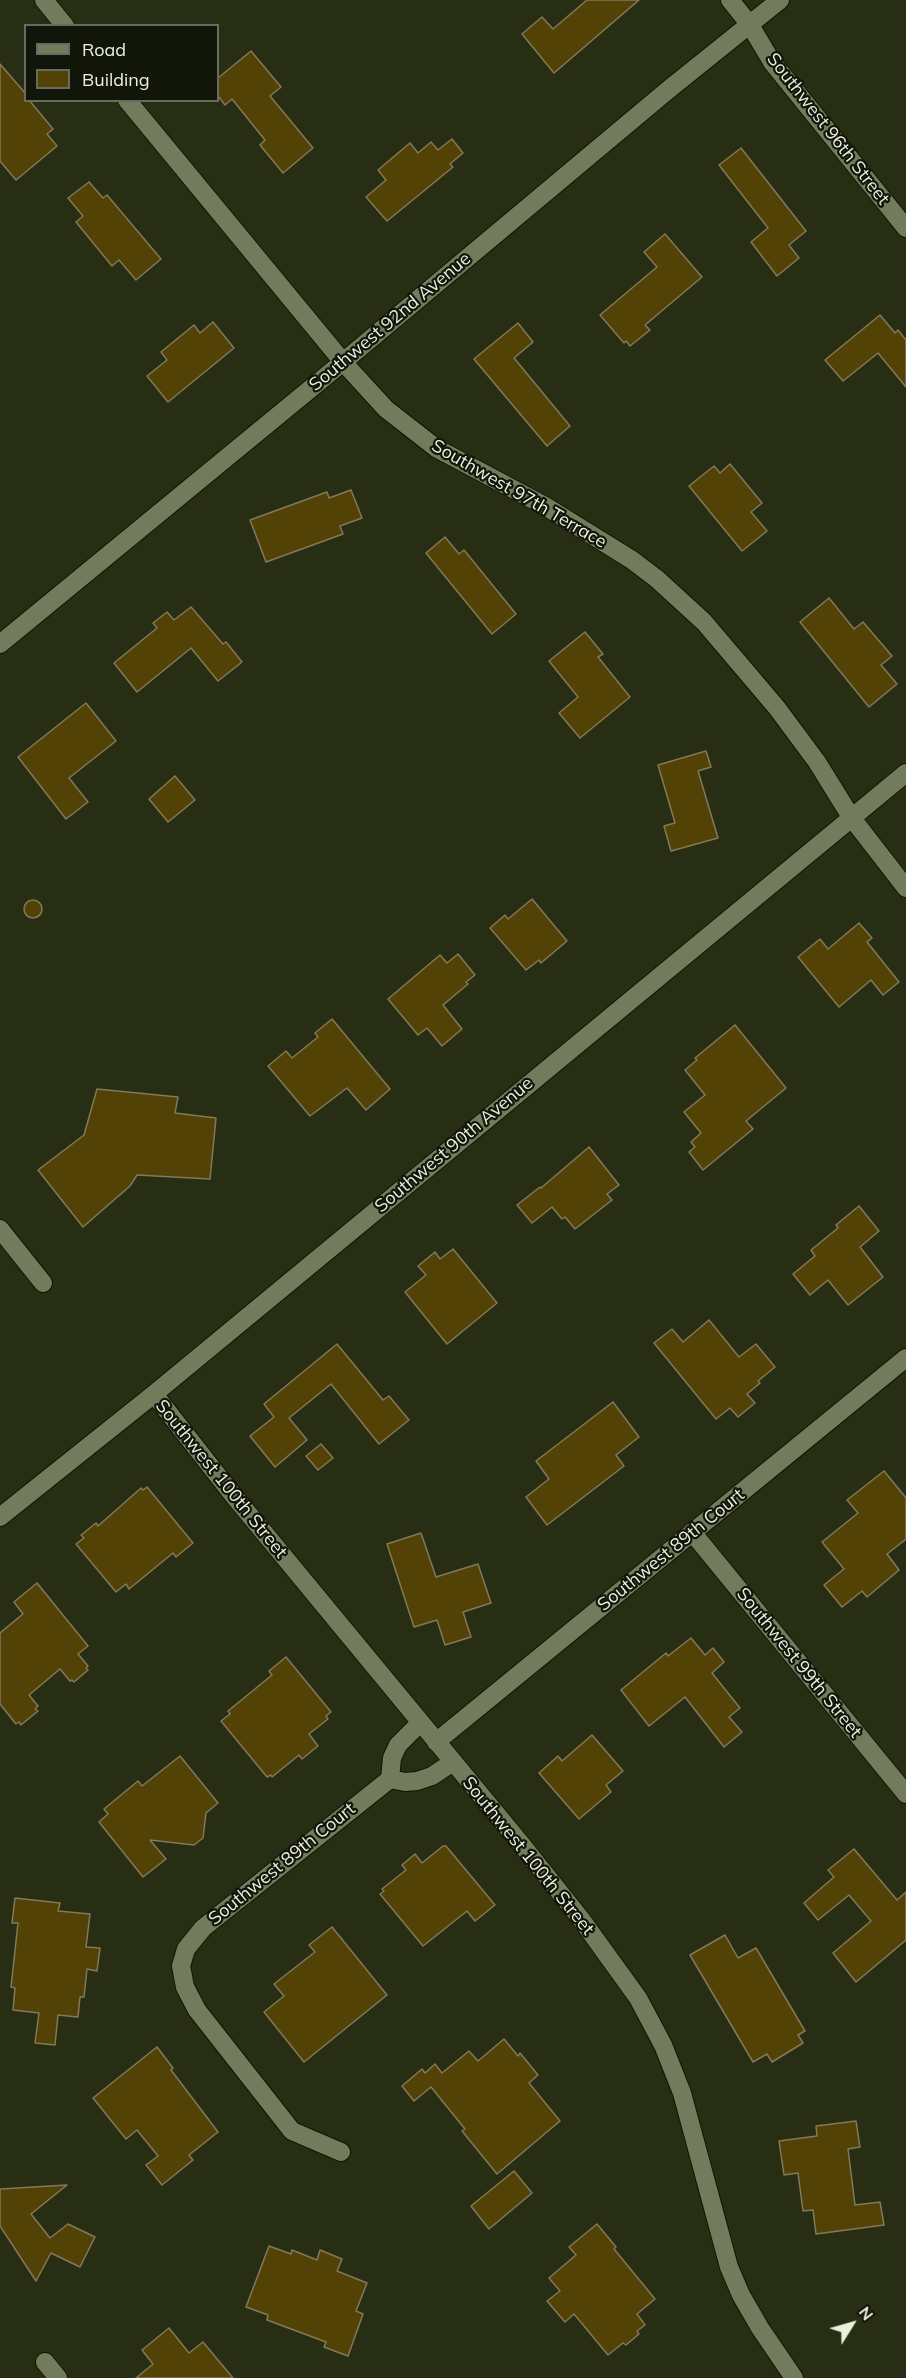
<!DOCTYPE html>
<style>
body{margin:0}
#map{position:relative;width:906px;height:2378px;overflow:hidden;background:#282e13;font-family:Mulish,sans-serif}
canvas{display:block}
.legend{position:absolute;left:24px;top:24px;width:195px;height:78px;box-sizing:border-box;background:#121509;border:2px solid #686c5e;margin:0;padding:8px 10px;list-style:none;font-size:18px;color:#eaefde}
.legend li{display:flex;align-items:center;gap:12px;height:30px}
.legend b{width:30px;border:2px solid #686c5e}
.north{position:absolute;left:822px;top:2294px;width:60px;height:60px;-webkit-text-stroke:4px #121509;paint-order:stroke;rotate:53deg;font-size:16px;font-weight:700;line-height:24px;text-align:center;color:#eaefde}
.north::after{content:'';display:block;margin:auto;width:21px;height:27px;background:#eaefde;clip-path:polygon(50% 0,100% 100%,50% 72%,0 100%)}
</style>
<div id="map">
<canvas width="906" height="2378"></canvas>
<ul class="legend">
<li><b style="height:8px;background:#737b5d"></b>Road</li>
<li><b style="height:16px;background:#524206"></b>Building</li>
</ul>
<div class="north">N</div>
</div>
<script>
const c = document.querySelector('canvas').getContext('2d');
c.lineJoin = 'round';
function fill(path, color) { c.fillStyle = color; c.fill(path, 'evenodd'); }
const shape = rows => new Path2D(rows.map(r => 'M' + r).join(''));
function strokePath(path, color, width, dash) { c.strokeStyle = color; c.lineWidth = width; c.lineCap = dash ? 'butt' : 'round'; c.setLineDash(dash || []); c.stroke(path); }
function write(font, color, halo, rows, align = 'center') {
  c.font = font + ' Mulish,sans-serif'; c.lineWidth = 4.5; c.setLineDash([]); c.textBaseline = 'middle'; c.strokeStyle = halo; c.fillStyle = color; for (const [text, x, y, turn = 0] of rows) {
    c.save(); c.translate(x, y); c.rotate((+turn || 0) * Math.PI / 180); c.textAlign = isNaN(turn) ? turn : align; if (halo) c.strokeText(text, 0, 0); c.fillText(text, 0, 0); c.restore();
  }
}
const building = shape([
 [587,0,639,0,554,73,522,34,542,17,553,29,587,0],
 [251,51,281,87,270,96,313,148,283,173,260,145,265,140,232,99,225,105,218,96,218,78,251,51],
 [0,64,26,94,26,100,29,100,53,129,47,134,57,146,16,180,0,161,0,64],
 [452,139,463,153,450,164,453,167,387,221,366,197,386,180,378,170,410,143,418,153,431,142,438,150,452,139],
 [741,148,806,231,789,245,799,258,777,276,751,242,768,228,719,165,741,148],
 [89,182,103,198,107,195,161,259,136,280,119,260,112,266,76,222,83,216,68,198,89,182],
 [665,234,702,277,645,325,650,330,630,346,626,341,624,343,600,315,657,267,644,252,665,234],
 [880,315,895,333,898,330,906,340,906,387,878,353,843,381,825,360,880,315],
 [213,322,234,348,168,402,147,376,167,360,161,352,194,325,200,333,213,322],
 [518,323,533,342,514,358,570,426,547,446,474,359,518,323],
 [730,464,762,503,751,512,767,531,742,551,689,486,714,466,720,473,730,464],
 [351,490,362,518,340,526,343,534,266,562,250,520,327,492,329,498,351,490],
 [445,537,459,554,464,550,516,614,492,634,426,553,445,537],
 [829,598,854,629,863,622,892,656,881,665,897,684,869,707,800,622,829,598],
 [191,607,223,644,226,642,242,662,218,681,191,648,137,692,114,663,157,628,153,623,167,612,174,620,191,607],
 [585,632,603,654,598,657,630,697,580,738,559,713,578,697,549,661,585,632],
 [86,703,116,741,69,778,88,802,66,819,18,757,86,703],
 [706,751,711,767,698,771,718,838,671,851,664,826,675,823,658,765,706,751],
 [175,776,195,800,168,822,149,799,175,776],
 [532,899,567,941,541,963,539,960,526,970,490,928,505,915,508,919,532,899],
 '24 909a9 9 0 1 1 18 0a9 9 0 1 1-18 0Z',
 [859,923,872,938,867,942,899,982,883,995,871,980,839,1007,798,957,820,939,828,949,859,923],
 [458,954,475,975,466,982,468,984,443,1005,462,1029,442,1046,427,1028,418,1035,388,999,440,955,447,963,458,954],
 [332,1019,390,1089,366,1110,347,1088,310,1116,268,1066,286,1051,292,1058,318,1037,315,1033,332,1019],
 [735,1025,786,1088,746,1121,753,1129,703,1170,689,1152,695,1147,691,1142,701,1133,684,1112,705,1095,685,1070,697,1060,695,1058,735,1025],
 [97,1089,178,1097,175,1113,216,1118,210,1179,137,1175,130,1186,83,1227,38,1170,84,1135,97,1089],
 [589,1147,619,1185,607,1194,612,1200,575,1229,565,1217,562,1219,552,1207,532,1223,517,1205,540,1187,541,1188,589,1147],
 [859,1206,879,1231,860,1247,883,1277,848,1305,828,1280,810,1295,793,1274,815,1256,811,1250,838,1228,836,1225,859,1206],
 [453,1249,497,1303,447,1344,405,1292,426,1275,418,1266,435,1252,440,1259,453,1249],
 [709,1320,739,1357,756,1344,775,1367,758,1381,760,1383,747,1394,755,1403,738,1417,730,1408,716,1419,654,1343,672,1329,683,1342,709,1320],
 [337,1344,383,1400,389,1396,409,1420,379,1444,331,1384,289,1418,307,1440,275,1467,250,1436,274,1417,264,1404,337,1344],
 [613,1402,639,1437,616,1455,624,1466,547,1525,526,1497,549,1479,536,1461,613,1402],
 [321,1444,333,1458,318,1470,306,1456,321,1444],
 [884,1471,906,1498,906,1539,887,1554,899,1570,867,1597,862,1591,842,1607,824,1585,844,1569,822,1542,858,1513,847,1500,884,1471],
 [147,1487,193,1543,176,1557,173,1553,129,1589,126,1584,116,1592,76,1544,84,1538,81,1535,96,1523,98,1526,141,1488,143,1490,147,1487],
 [421,1533,436,1577,478,1564,491,1603,463,1612,471,1637,445,1645,437,1620,414,1627,387,1544,421,1533],
 [37,1583,88,1646,78,1654,88,1666,86,1668,88,1670,74,1682,72,1680,70,1681,60,1669,29,1695,38,1706,35,1709,38,1711,21,1725,19,1722,16,1724,0,1704,0,1633,23,1614,14,1602,37,1583],
 [691,1638,705,1655,713,1648,724,1662,712,1673,740,1708,729,1717,742,1732,724,1747,685,1697,649,1726,621,1690,666,1653,668,1656,691,1638],
 [286,1657,331,1712,326,1716,328,1719,309,1734,318,1746,302,1759,299,1755,272,1777,271,1775,267,1777,221,1721,230,1714,228,1711,272,1675,269,1671,286,1657],
 [592,1735,623,1771,606,1785,611,1792,579,1819,539,1773,558,1756,562,1761,592,1735],
 [180,1756,218,1803,206,1813,203,1838,194,1845,150,1840,166,1859,143,1877,99,1822,108,1814,104,1809,138,1781,142,1786,180,1756],
 [443,1846,446,1846,495,1905,475,1921,467,1911,423,1946,380,1894,384,1891,382,1889,406,1870,402,1865,415,1854,422,1863,443,1846],
 [854,1849,897,1900,906,1892,906,1940,856,1982,833,1953,871,1921,849,1895,818,1920,804,1903,834,1877,828,1870,854,1849],
 [15,1898,60,1903,58,1911,90,1914,86,1947,100,1948,97,1971,87,1969,84,1997,80,1997,78,2017,58,2015,55,2045,35,2043,39,2013,13,2010,15,1988,11,1987,18,1923,12,1923,15,1898],
 [332,1927,387,1995,304,2062,264,2012,284,1996,274,1984,315,1952,309,1945,332,1927],
 [725,1935,738,1958,756,1948,805,2031,798,2035,803,2043,772,2062,767,2054,753,2062,690,1955,725,1935],
 [504,2039,518,2056,520,2053,538,2075,529,2083,560,2121,497,2174,462,2131,465,2129,431,2087,414,2101,402,2086,422,2069,425,2073,435,2064,442,2073,469,2051,478,2061,504,2039],
 [157,2047,173,2068,171,2070,218,2132,189,2155,193,2160,162,2185,146,2165,158,2156,137,2130,126,2139,93,2098,157,2047],
 [856,2121,860,2147,848,2149,855,2205,880,2202,884,2225,816,2234,813,2210,803,2211,798,2173,784,2175,779,2141,817,2136,816,2126,856,2121],
 [514,2171,532,2193,489,2229,471,2206,514,2171],
 [67,2185,31,2214,50,2238,68,2224,95,2237,80,2267,51,2253,36,2281,0,2226,0,2189,67,2185],
 [597,2224,616,2247,614,2249,655,2299,637,2314,645,2325,637,2331,639,2334,626,2345,623,2343,608,2355,574,2314,565,2322,547,2301,560,2291,549,2278,576,2255,569,2247,597,2224],
 [269,2246,291,2254,292,2250,317,2260,320,2250,342,2259,337,2271,367,2283,356,2311,363,2314,348,2356,324,2347,326,2342,267,2320,268,2315,246,2307,269,2246],
 [169,2328,189,2353,203,2342,233,2378,136,2378,153,2364,142,2350,169,2328]
]);
fill(building, '#524206');
strokePath(building, '#83795a', 1.5);
const street = shape([
 [44,0,65,26],
 [127,100,343,362,386,409,436,448,545,506,632,560,657,579,704,622,777,708,817,762,851,817,906,888],
 [0,1229,43,1283],
 [154,1394,233,1495,522,1845,581,1919,638,1998,663,2045,682,2093,729,2267,741,2295,760,2328,794,2378],
 [0,1517,154,1394,906,773],
 [692,1532,906,1794],
 [436,1742,906,1358],
 [390,1779,405,1782,417,1781,432,1776,453,1762],
 [390,1779,392,1758,398,1745,420,1723],
 [341,2152,292,2131,197,2010,185,1987,181,1966,186,1949,203,1928,390,1779],
 [45,2362,58,2378]
]);
const secondary = shape([
 [730,0,750,25,772,62,906,228],
 [0,644,343,362,668,90,780,0]
]);
strokePath(street, '#111600', 20);
strokePath(secondary, '#111600', 20);
strokePath(street, '#737b5d', 18);
strokePath(secondary, '#737b5d', 18);
write('18px', '#eaefde', '#121509', [
 ["Southwest 96th Street",828,129,52],
 ["Southwest 92nd Avenue",390,322,-40],
 ["Southwest 97th Terrace",519,494,30],
 ["Southwest 90th Avenue",454,1145,-40],
 ["Southwest 100th Street",221,1479,51],
 ["Southwest 89th Court",671,1550,-39],
 ["Southwest 99th Street",799,1663,51],
 ["Southwest 100th Street",528,1856,51],
 ["Southwest 89th Court",282,1864,-39]
]);
</script>
